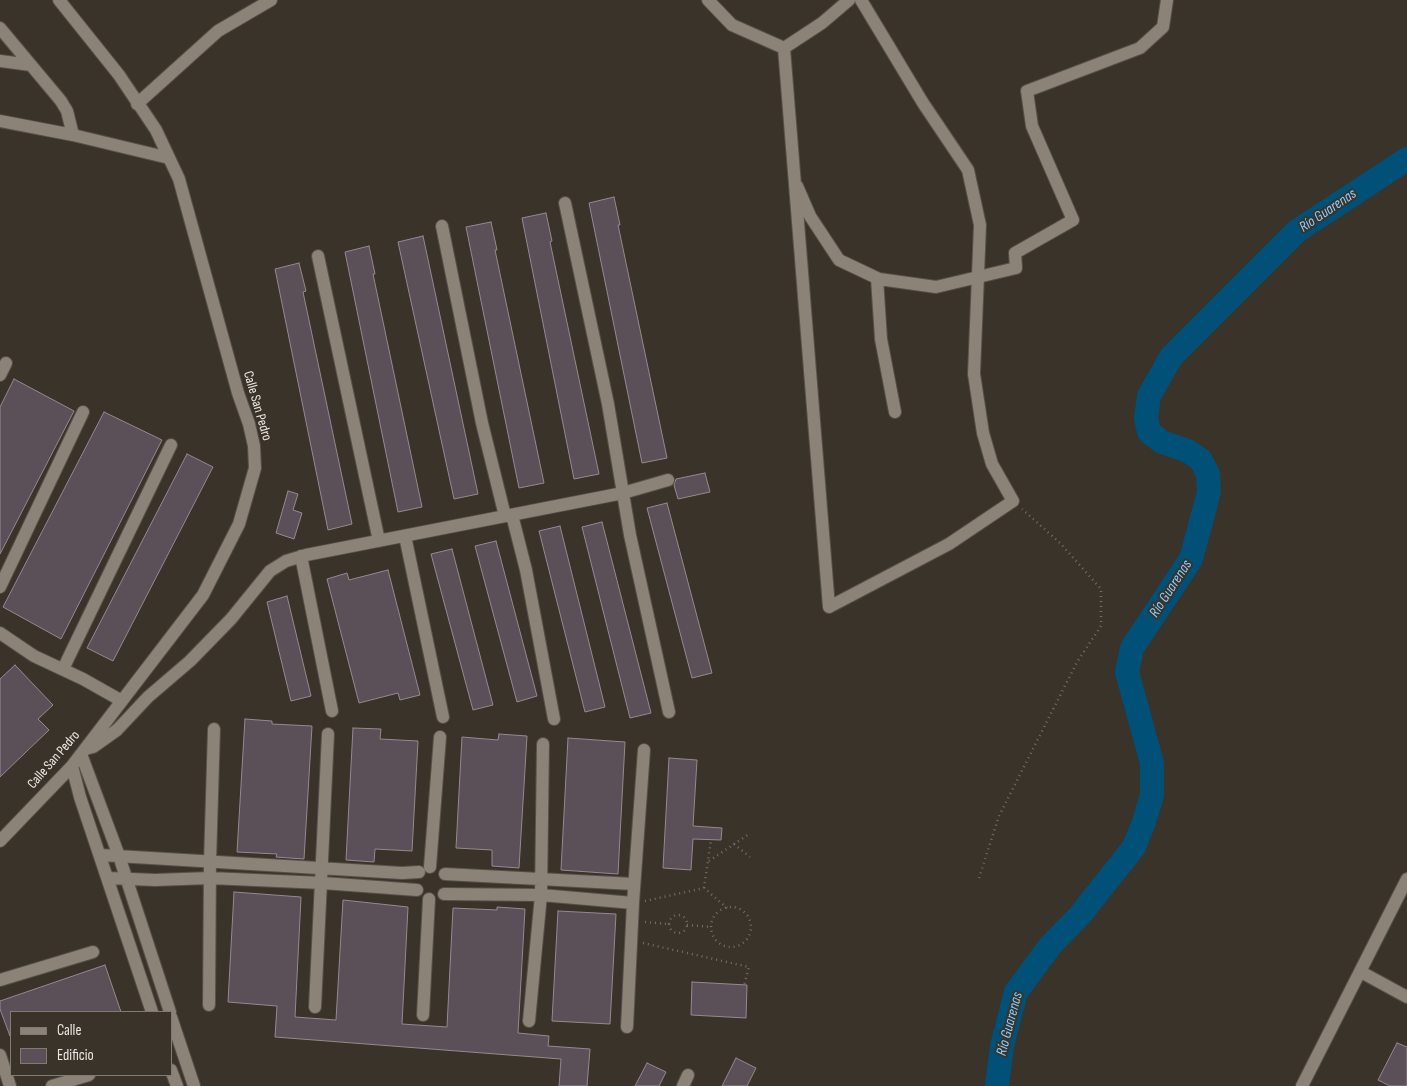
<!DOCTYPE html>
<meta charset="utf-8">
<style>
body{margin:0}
#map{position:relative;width:1407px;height:1086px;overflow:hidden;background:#3a332a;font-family:"Sofia Sans Condensed",sans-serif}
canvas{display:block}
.legend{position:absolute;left:10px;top:1011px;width:162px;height:65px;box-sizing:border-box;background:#3a332a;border:1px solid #817b74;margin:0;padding:6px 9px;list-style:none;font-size:15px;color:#ece7e2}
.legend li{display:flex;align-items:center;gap:10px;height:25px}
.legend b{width:25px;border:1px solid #817b74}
</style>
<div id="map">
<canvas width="1407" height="1086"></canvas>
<ul class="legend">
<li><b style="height:6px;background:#8b8278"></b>Calle</li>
<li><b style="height:14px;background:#5b5057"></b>Edificio</li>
</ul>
</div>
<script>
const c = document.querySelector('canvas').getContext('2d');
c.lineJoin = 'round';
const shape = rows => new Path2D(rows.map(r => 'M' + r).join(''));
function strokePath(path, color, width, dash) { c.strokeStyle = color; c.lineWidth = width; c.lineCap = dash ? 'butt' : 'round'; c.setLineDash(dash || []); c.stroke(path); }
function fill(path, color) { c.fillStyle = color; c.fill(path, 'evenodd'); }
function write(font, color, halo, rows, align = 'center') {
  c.font = font + ' "Sofia Sans Condensed",sans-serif'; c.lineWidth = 4; c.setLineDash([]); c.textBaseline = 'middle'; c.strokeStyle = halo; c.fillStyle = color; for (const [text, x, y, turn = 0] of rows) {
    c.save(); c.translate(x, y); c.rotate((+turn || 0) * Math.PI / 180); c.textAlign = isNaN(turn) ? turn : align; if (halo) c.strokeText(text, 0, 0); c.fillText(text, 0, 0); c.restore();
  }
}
strokePath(shape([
 [997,1086,1002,1046,1016,992,1050,946,1080,915,1134,847,1144,822,1152,795,1152,763,1127,672,1132,648,1191,559,1209,492,1208,474,1201,460,1188,451,1162,442,1149,432,1146,418,1149,396,1171,357,1297,231,1407,159]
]), '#005077', 24);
const building = shape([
 [614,197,620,225,618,225,667,458,642,463,589,203,614,197],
 [546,213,552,241,550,242,599,474,574,479,522,218,546,213],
 [491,222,497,250,495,250,544,483,519,488,466,227,491,222],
 [423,236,478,494,454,499,398,242,423,236],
 [369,246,375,274,373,274,422,507,398,512,345,252,369,246],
 [299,263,306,291,303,292,352,524,328,530,275,269,299,263],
 [14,379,74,411,0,554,0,407,14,379],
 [104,412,162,440,61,639,3,607,104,412],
 [187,454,213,467,113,661,87,648,187,454],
 [705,473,710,492,678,499,674,485,676,479,705,473],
 [288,491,298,494,293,510,302,513,294,539,276,533,288,491],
 [667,503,712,673,692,678,647,508,667,503],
 [602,522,651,713,630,718,582,527,602,522],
 [560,526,605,707,585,712,539,531,560,526],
 [496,541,537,696,517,702,475,546,496,541],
 [452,549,493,705,473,710,431,554,452,549],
 [388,570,420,695,400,700,398,693,359,703,327,579,347,573,349,580,388,570],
 [287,596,311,696,291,701,267,602,287,596],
 [15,665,53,705,38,719,49,730,0,777,0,679,15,665],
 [245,719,272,721,272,724,312,726,304,859,276,857,277,854,237,852,245,719],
 [353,728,381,729,380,739,418,741,412,851,375,849,374,862,346,860,353,728],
 [499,734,527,736,519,868,492,866,492,850,456,848,462,737,498,740,499,734],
 [568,738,625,742,618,874,561,870,568,738],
 [669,758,697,760,693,826,722,828,721,840,693,839,691,870,663,868,669,758],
 [234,892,301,897,295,1017,336,1020,343,900,408,907,402,1024,447,1027,453,908,497,910,497,907,525,909,518,1033,549,1036,548,1046,590,1049,587,1086,559,1086,561,1059,275,1037,277,1006,228,1002,234,892],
 [558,911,616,914,610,1024,552,1021,558,911],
 [105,965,121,1012,11,1012,10,1036,0,1009,0,1001,105,965],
 [692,982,747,985,746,1018,691,1015,692,982],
 [1397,1043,1407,1047,1407,1086,1390,1086,1378,1080,1397,1043],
 [736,1058,756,1068,747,1086,722,1086,736,1058],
 [647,1063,666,1072,659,1086,635,1086,647,1063]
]);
fill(building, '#5b5057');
strokePath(building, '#968991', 1);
const minor = shape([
 [708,0,732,25,784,48],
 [0,28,61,101,67,111,73,135],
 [784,48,829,607,949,544,1013,501,992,464,983,433,974,374,980,225,968,170,923,103,861,0],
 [784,48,822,23,849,0],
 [0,61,31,65],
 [137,104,218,31,271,0],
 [0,121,73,135,169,158],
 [797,186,810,216,839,260,879,279,936,287,1016,268,1015,253,1073,220,1032,126,1027,91,1140,48,1163,27,1167,0],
 [565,203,608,404,630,535,669,712],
 [442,226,482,423,505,516],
 [318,256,379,541],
 [877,278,881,339,895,412],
 [0,375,6,363],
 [512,515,526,570,554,719],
 [405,536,443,717],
 [301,556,332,711],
 [0,587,83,412],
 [0,633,34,656,83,679,122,701],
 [63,669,171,445],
 [89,748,93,747,117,730,148,697,190,661,231,619,270,571,286,561,306,555,623,493,668,480],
 [81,754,119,856,170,1012],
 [72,766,80,797,152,1012],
 [0,841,72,766,203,595,239,524,255,468,254,446,249,424,238,393,179,179,156,130,119,75,59,0],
 [100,855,402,873,419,872],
 [430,867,440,737],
 [445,874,634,884],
 [108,878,155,880,210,878,323,883,417,890],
 [444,894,541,895,633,903],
 [1361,972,1407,997],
 [0,980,93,952],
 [209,1005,210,862,214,729],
 [315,1007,328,734],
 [423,1015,429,899],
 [171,1017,194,1086],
 [529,1021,541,895,543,744],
 [627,1027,633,903,644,750],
 [0,1055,10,1086],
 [171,1070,177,1086],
 [52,1086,89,1075],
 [683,1086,688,1075],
 [1302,1086,1407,879]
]);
strokePath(minor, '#565048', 14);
strokePath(shape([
 [734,844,750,857],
 [709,861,749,834],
 [979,878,999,816,1077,662,1101,626,1101,589,1060,543,1022,509],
 [704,888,711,840],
 [645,901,704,888,727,908],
 '711 927a20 20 0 1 1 40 0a20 20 0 1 1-40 0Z',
 '669 924a9 9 0 1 1 18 0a9 9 0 1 1-18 0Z',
 [645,922,668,924],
 [687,925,712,927],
 [643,943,749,967,744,985]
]), '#756e67', 2.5, [1, 4]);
strokePath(minor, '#8b8278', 12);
write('14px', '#ece7e2', '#3a332a', [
 ["Calle San Pedro",257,406,74],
 ["Calle San Pedro",54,760,-49]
]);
write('italic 15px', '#87ceff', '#3a332a', [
 ["Río Guarenas",1328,211,-34],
 ["Río Guarenas",1171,589,-57],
 ["Río Guarenas",1010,1024,-75]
]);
</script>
